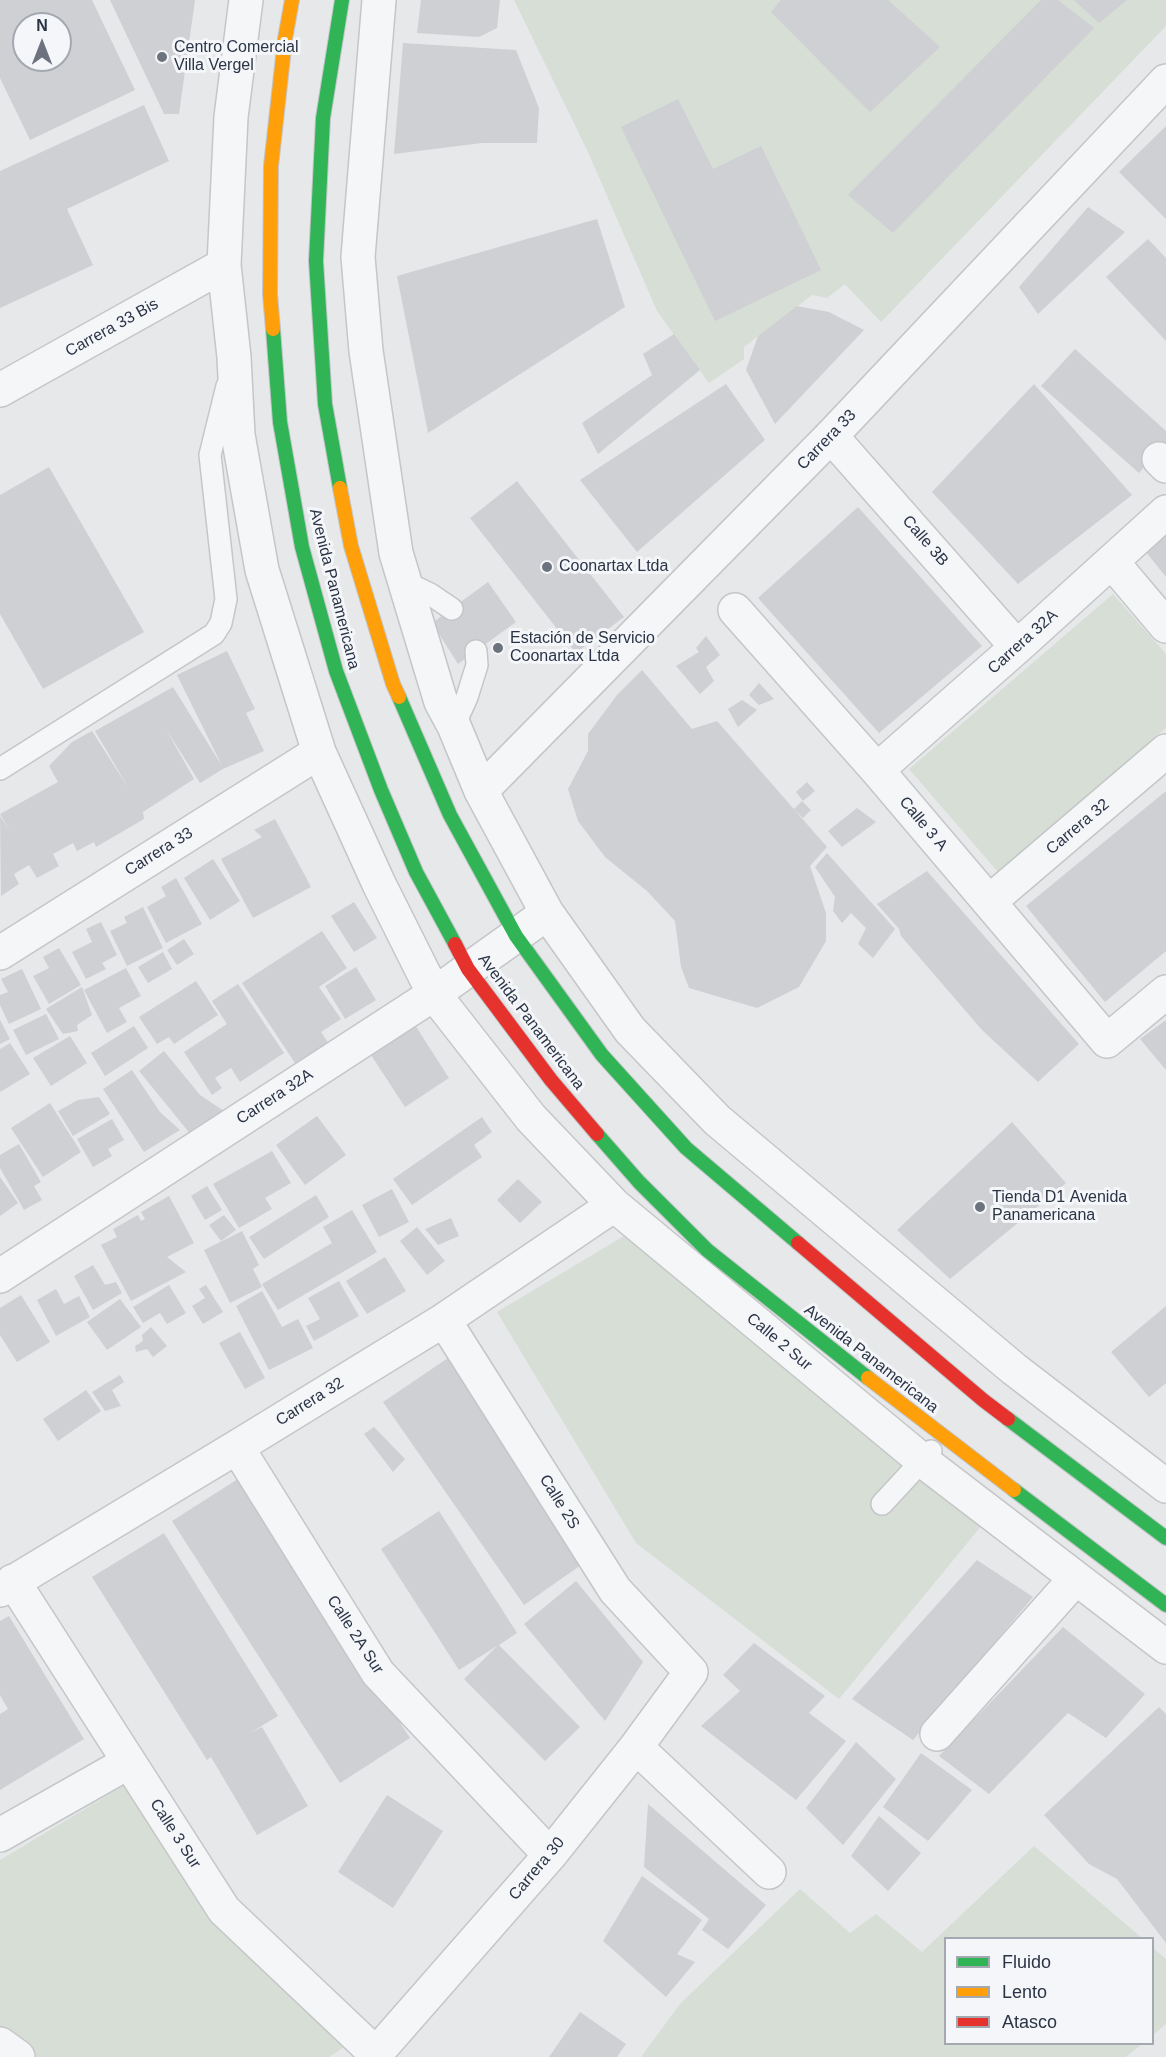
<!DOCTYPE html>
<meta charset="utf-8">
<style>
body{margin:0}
#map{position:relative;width:1166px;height:2057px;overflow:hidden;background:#e6e8ea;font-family:Arial,sans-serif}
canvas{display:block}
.legend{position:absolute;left:944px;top:1937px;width:210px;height:108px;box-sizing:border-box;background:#f4f6f9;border:2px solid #a4a8b1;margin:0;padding:8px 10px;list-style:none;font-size:18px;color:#2b3445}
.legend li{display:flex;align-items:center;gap:12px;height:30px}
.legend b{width:30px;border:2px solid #a4a8b1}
.north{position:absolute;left:12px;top:12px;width:60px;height:60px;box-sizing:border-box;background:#f4f6f9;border:2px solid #a4a8b1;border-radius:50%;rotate:0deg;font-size:16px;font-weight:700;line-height:24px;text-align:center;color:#2b3445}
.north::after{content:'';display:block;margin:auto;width:21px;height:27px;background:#6c737f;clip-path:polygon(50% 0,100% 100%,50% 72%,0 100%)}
</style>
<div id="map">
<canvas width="1166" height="2057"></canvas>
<ul class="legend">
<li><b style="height:8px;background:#30b455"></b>Fluido</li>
<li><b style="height:8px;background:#ff9f0a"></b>Lento</li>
<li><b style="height:8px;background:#e5322d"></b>Atasco</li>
</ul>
<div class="north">N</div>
</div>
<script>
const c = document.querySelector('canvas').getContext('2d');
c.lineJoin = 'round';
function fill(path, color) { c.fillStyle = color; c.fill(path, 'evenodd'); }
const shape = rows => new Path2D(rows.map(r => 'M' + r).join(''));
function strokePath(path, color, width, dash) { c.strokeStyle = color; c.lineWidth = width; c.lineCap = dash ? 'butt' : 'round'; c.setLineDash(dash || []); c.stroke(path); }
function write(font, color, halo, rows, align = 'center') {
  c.font = font + ' Arial,sans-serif'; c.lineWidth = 6; c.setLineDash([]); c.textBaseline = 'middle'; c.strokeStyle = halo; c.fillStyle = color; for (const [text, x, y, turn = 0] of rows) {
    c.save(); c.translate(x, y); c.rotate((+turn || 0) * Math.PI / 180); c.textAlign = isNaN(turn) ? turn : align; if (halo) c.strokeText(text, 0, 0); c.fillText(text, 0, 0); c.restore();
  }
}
fill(shape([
 [514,0,1166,0,1166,26,881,322,845,284,827,298,812,295,744,347,744,359,709,383,657,311,588,152],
 [1113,594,1166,654,1166,728,998,872,909,769],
 [634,1230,987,1519,839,1699,636,1543,497,1312],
 [125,1785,215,1924,344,2047,329,2057,34,2057,0,2033,0,1860],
 [1034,1846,1142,1938,946,1938,946,2044,1142,2044,1126,2057,641,2057,680,2004,800,1889,850,1933,876,1914,922,1952],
 [1153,1948,1166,1959,1166,2024,1153,2035]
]), '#d6ded6');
fill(shape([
 [0,0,92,0,135,90,30,140,0,78],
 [24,24,60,24,60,60,24,60],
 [110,0,195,0,179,114,164,114],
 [421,0,500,0,497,28,479,37,417,33],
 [781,0,888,0,940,47,870,112,771,12],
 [1041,0,1058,0,1094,28,893,233,848,195],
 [1074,0,1127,0,1099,23],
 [403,43,516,50,539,108,537,143,482,143,394,154],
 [678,99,713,169,761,146,821,270,715,321,621,127],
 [144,105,169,161,67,209,93,265,0,308,0,171],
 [1166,126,1166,219,1119,172],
 [1088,207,1125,232,1038,314,1019,287],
 [597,219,625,307,428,433,397,276],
 [1148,239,1166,258,1166,341,1106,277],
 [797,306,829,312,864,330,775,424,746,370,758,336],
 [674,334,700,370,598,454,582,423,652,375,643,354],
 [1075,349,1166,431,1166,443,1139,473,1041,386],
 [726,384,765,440,637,552,580,480],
 [1034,384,1132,495,1018,584,932,492],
 [49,467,144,632,43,689,0,614,0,495],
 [517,481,624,617,576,653,470,518],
 [858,507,982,646,879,733,758,598],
 [1166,534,1166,577,1146,552],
 [488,582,516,622,458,664,432,623],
 [706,636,720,655,706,667,714,681,700,694,676,666,699,652,696,648],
 [227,651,255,709,246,713,264,751,223,769,200,783,166,729,194,779,143,812,144,819,96,847,94,842,77,851,73,843,53,854,59,866,37,878,29,865,14,874,19,884,1,896,0,816,10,831,0,814,58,782,49,766,72,742,92,731,129,789,95,731,173,687,222,766,177,675],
 [642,670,692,729,717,721,827,847,810,866,826,913,826,941,799,987,757,1008,689,988,681,967,675,921,647,891,605,857,578,821,568,789,588,751,588,734,617,695],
 [759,683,774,699,759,705,749,695],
 [742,700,757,710,738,727,728,709],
 [807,782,815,791,803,801,796,792],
 [1166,791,1166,951,1105,1002,1026,906],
 [802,801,811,810,803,818,794,809],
 [857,808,876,822,842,847,828,831],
 [275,819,311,887,253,918,221,859,262,837,254,830],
 [827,853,895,929,873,958,858,944,866,928,851,913,842,923,833,911,835,897,815,867],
 [213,859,240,901,210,920,184,878],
 [927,871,1079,1044,1038,1082,982,1030,901,936,899,929,877,904],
 [176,878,202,924,166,943,147,907,166,896,161,887],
 [354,902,377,938,354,952,331,916],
 [143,907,163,948,127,966,110,931,127,923,124,917],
 [101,922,117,955,102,963,106,969,86,979,72,952,92,942,86,929],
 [322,931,347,968,319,987,341,1019,321,1032,329,1044,297,1066,242,983],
 [184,939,194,954,177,965,167,950],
 [59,948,81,985,49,1004,33,976,49,968,43,957],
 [163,952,172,969,148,983,138,967],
 [356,967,376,1000,345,1019,325,986],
 [126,968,141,996,119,1008,127,1022,107,1033,84,990],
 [22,969,41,1009,9,1024,0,1005,0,995,8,992,1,979],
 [196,981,218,1015,174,1044,169,1037,157,1044,139,1017],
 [238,984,284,1053,240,1082,231,1068,215,1078,222,1088,212,1095,184,1052,227,1024,212,1001],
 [82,987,92,1015,77,1025,78,1031,63,1034,46,1009],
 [46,1014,59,1039,26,1055,13,1030],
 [0,1020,10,1039,0,1044],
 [1166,1020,1166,1070,1140,1039],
 [415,1025,449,1078,405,1107,371,1055],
 [134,1026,148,1048,105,1076,91,1053],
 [70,1036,87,1063,51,1086,33,1058],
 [10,1043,30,1074,0,1092,0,1049],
 [164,1051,200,1095,224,1111,192,1136,139,1071],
 [132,1070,160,1112,180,1130,144,1152,103,1089],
 [99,1097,110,1114,73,1136,58,1111,78,1100],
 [50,1103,81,1152,43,1177,11,1128],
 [317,1116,346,1155,305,1185,276,1145],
 [482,1117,492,1132,474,1145,482,1157,412,1205,393,1179],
 [112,1119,124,1140,108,1149,112,1156,93,1167,77,1139],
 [1012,1122,1066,1183,950,1279,897,1230],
 [19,1144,41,1182,34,1186,42,1200,24,1210,0,1168,0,1155],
 [272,1151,291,1183,265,1198,272,1209,239,1228,213,1184],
 [0,1177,18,1203,0,1216],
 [518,1179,542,1202,520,1223,497,1200],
 [207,1186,222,1210,205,1220,191,1196],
 [392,1189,409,1222,379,1237,362,1205],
 [316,1195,329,1217,264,1259,249,1237],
 [169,1196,194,1243,167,1257,186,1272,131,1301,101,1245,117,1237,113,1229,138,1215,141,1221,145,1219,141,1212],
 [352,1210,377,1252,278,1310,262,1284,332,1243,323,1227],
 [224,1215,236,1230,221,1241,209,1225],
 [451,1218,459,1236,438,1245,425,1229],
 [417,1227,445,1261,427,1275,400,1241],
 [242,1231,259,1265,253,1269,262,1287,230,1303,204,1250],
 [385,1257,406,1291,367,1314,346,1281],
 [93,1265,105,1285,116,1282,122,1293,93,1310,74,1276],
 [339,1281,359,1316,314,1341,306,1326,320,1319,308,1298],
 [169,1285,186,1313,167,1324,160,1313,143,1323,133,1307],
 [206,1285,223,1312,203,1324,192,1306,205,1298,199,1289],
 [56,1289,64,1304,79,1296,90,1317,56,1336,37,1300],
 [262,1291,282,1327,298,1319,313,1348,269,1370,236,1306],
 [21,1295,50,1342,17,1362,0,1335,0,1308],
 [120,1299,141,1327,107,1350,87,1322],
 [1166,1306,1166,1383,1149,1397,1111,1352],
 [151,1327,167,1346,153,1357,147,1349,136,1352,135,1346,143,1341,142,1335],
 [240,1332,265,1378,245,1389,219,1343],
 [451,1356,591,1558,524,1605,383,1402],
 [120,1375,124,1382,112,1390,121,1406,105,1411,92,1392],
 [86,1390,101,1411,58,1441,43,1419],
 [374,1427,405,1459,393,1472,364,1434],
 [241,1477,410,1738,340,1783,172,1521],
 [439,1511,517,1633,499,1645,580,1727,545,1761,464,1679,497,1646,459,1670,381,1549],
 [164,1533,278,1716,250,1733,262,1727,308,1806,257,1835,211,1757,207,1760,92,1577],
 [977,1560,1033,1597,913,1740,852,1699],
 [576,1581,643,1662,605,1721,524,1624],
 [9,1616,84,1739,0,1790,0,1714,8,1709,0,1695,0,1621],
 [1063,1627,1145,1694,1106,1738,1068,1713,989,1794,939,1756],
 [754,1643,825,1696,809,1713,846,1741,796,1800,701,1726,740,1691,723,1675],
 [1159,1707,1166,1714,1166,1943,1117,1879,1089,1864,1044,1815],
 [856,1742,896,1779,843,1845,806,1808],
 [921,1753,972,1790,928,1841,883,1807],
 [387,1795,443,1831,393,1908,338,1872],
 [648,1804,766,1905,728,1949,702,1930,709,1919,644,1867],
 [879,1816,921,1853,888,1891,851,1856],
 [642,1876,702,1920,677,1954,695,1962,666,1997,603,1941],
 [580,2012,626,2044,617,2057,549,2057]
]), '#ced0d3');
const lane = shape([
 [405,582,430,594,452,609],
 [454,726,467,697,477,665,476,651],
 [0,769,214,634,221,623,226,599,210,455,227,386],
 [882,1504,931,1451]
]);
const street = shape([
 [246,0,231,117,224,265,234,357,238,435,262,570,319,752,379,884,434,994,531,1118,614,1205,923,1461,1166,1647],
 [379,0,358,257,366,351,396,553,441,702,454,726,481,791,547,913,630,1030,717,1120,1014,1369,1166,1486],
 [0,390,224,265],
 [831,436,1017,647],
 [1159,459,1166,466],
 [1112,562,1166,626],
 [735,610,877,770,1107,1041,1166,992],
 [877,770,1017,647,1166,512],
 [481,791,831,436,1166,81],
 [989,902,1166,751],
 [0,953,319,752],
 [0,1276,434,994,539,919],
 [237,1447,378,1673,550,1855],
 [13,1581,224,1910,376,2054],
 [0,1590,237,1447,444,1320,614,1205],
 [937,1734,1076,1578],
 [636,1747,769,1872],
 [0,1835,129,1762],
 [0,2044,18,2057],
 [373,2057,550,1855,636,1747,691,1672,615,1590,444,1320]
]);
const fast = shape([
 [273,329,280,422,302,547,336,671,381,790,416,872,455,944],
 [340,488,325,404,316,261,323,118,342,0],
 [399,697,450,815,516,936,602,1055,686,1148,798,1243],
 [597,1134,639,1182,707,1250,868,1378],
 [1008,1419,1166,1538],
 [1014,1490,1166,1605]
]);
const slow = shape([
 [273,329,270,294,271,166,285,39,292,0],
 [340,488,351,546,393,684,399,697],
 [868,1378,1014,1490]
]);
const jam = shape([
 [455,944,468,969,551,1080,597,1134],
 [798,1243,983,1400,1008,1419]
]);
strokePath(lane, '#c4c6c8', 24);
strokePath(street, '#c4c6c8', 36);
strokePath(fast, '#c2c5c8', 16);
strokePath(slow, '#c2c5c8', 16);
strokePath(jam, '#c2c5c8', 16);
strokePath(lane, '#f5f6f7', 21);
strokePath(street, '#f5f6f7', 33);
strokePath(fast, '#30b455', 14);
strokePath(slow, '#ff9f0a', 14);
strokePath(jam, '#e5322d', 14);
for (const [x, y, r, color] of [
 [162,57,6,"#6c737f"],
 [547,567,6,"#6c737f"],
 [498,648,6,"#6c737f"],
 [980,1207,6,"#6c737f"]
]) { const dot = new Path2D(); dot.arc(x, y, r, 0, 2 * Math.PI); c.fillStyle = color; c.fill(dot); strokePath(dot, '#f4f6f9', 2); }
write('16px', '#2b3445', '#f4f6f9', [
 ["Centro Comercial",174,48],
 ["Villa Vergel",174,66],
 ["Coonartax Ltda",559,567],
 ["Estación de Servicio",510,639],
 ["Coonartax Ltda",510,657],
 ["Tienda D1 Avenida",992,1198],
 ["Panamericana",992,1216]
], 'left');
write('16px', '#2b3445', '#f4f6f9', [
 ["Carrera 33 Bis",112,328,-29],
 ["Carrera 33",827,440,-46],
 ["Calle 3B",925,541,49],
 ["Avenida Panamericana",334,589,76],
 ["Carrera 32A",1023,642,-42],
 ["Calle 3 A",923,824,50],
 ["Carrera 32",1078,827,-40],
 ["Carrera 33",159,852,-32],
 ["Avenida Panamericana",531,1022,53],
 ["Carrera 32A",275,1097,-33],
 ["Calle 2 Sur",779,1342,40],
 ["Avenida Panamericana",871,1359,38],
 ["Carrera 32",310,1402,-32],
 ["Calle 2S",559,1502,58],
 ["Calle 2A Sur",355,1635,57],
 ["Calle 3 Sur",175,1834,57],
 ["Carrera 30",537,1869,-50]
]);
</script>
